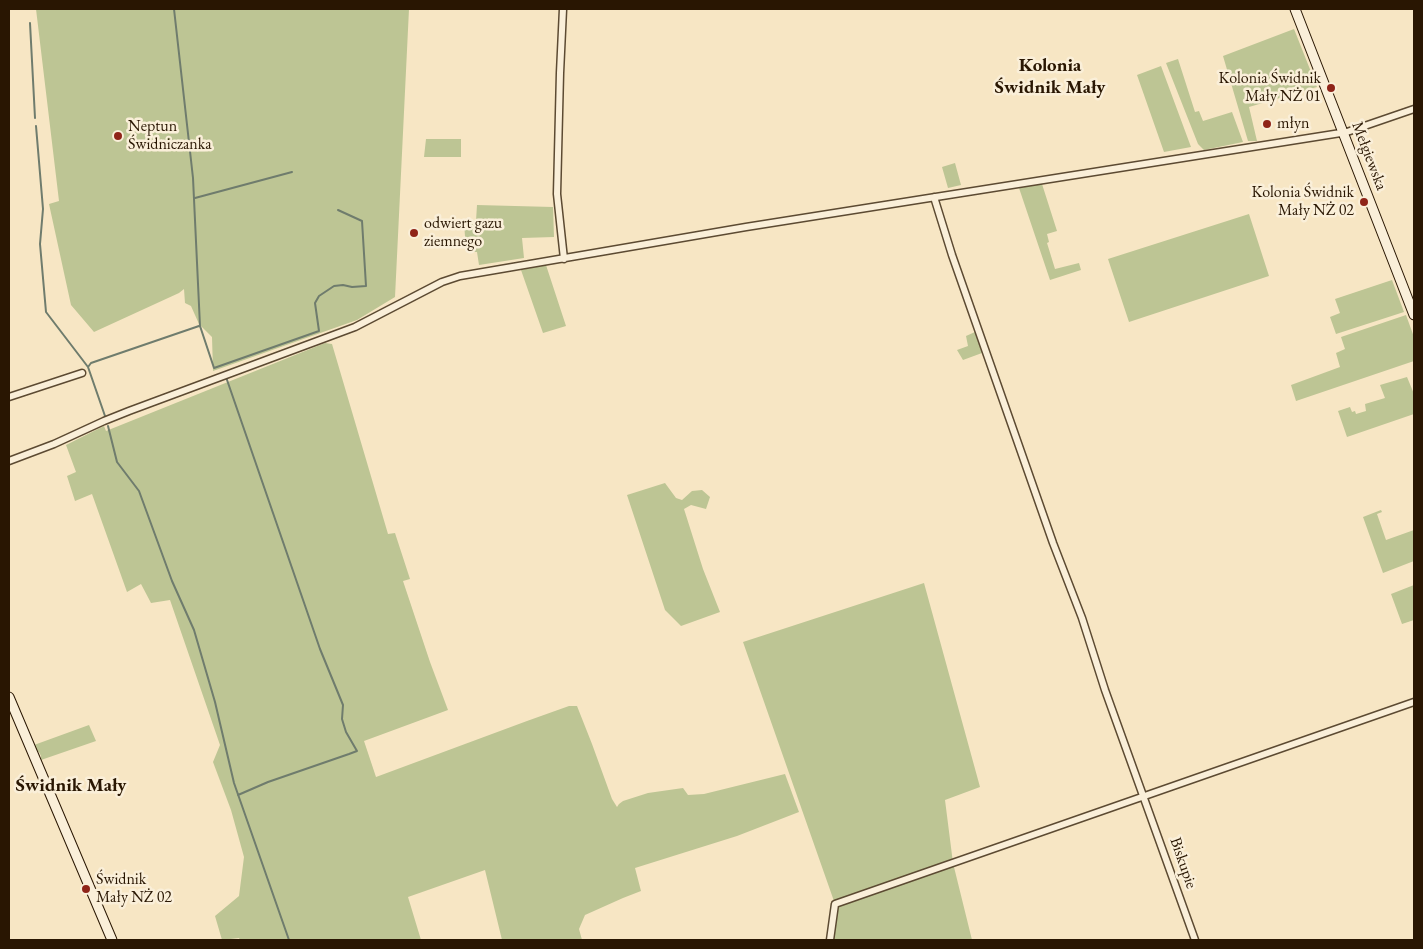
<!DOCTYPE html>
<meta charset="utf-8">
<style>
body{margin:0}
#map{position:relative;width:1423px;height:949px;overflow:hidden;background:#f7e6c4;font-family:"EB Garamond",serif}
canvas{display:block}
.frame{position:absolute;inset:0;border:10px solid #291602;pointer-events:none}
</style>
<div id="map">
<canvas width="1423" height="949"></canvas>
<div class="frame"></div>
</div>
<script>
const c = document.querySelector('canvas').getContext('2d');
c.lineJoin = 'round';
function fill(path, color) { c.fillStyle = color; c.fill(path, 'evenodd'); }
const shape = rows => new Path2D(rows.map(r => 'M' + r).join(''));
function strokePath(path, color, width, dash) { c.strokeStyle = color; c.lineWidth = width; c.lineCap = dash ? 'butt' : 'round'; c.setLineDash(dash || []); c.stroke(path); }
function write(font, color, halo, rows, align = 'center') {
  c.font = font + ' "EB Garamond",serif'; c.lineWidth = 5; c.setLineDash([]); c.textBaseline = 'middle'; c.strokeStyle = halo; c.fillStyle = color; for (const [text, x, y, turn = 0] of rows) {
    c.save(); c.translate(x, y); c.rotate((+turn || 0) * Math.PI / 180); c.textAlign = isNaN(turn) ? turn : align; if (halo) c.strokeText(text, 0, 0); c.fillText(text, 0, 0); c.restore();
  }
}
fill(shape([
 [36,9,409,9,395,297,357,320,213,371,212,337,199,324,191,306,185,303,184,289,179,293,94,332,71,305,49,204,59,201],
 [1294,29,1317,87,1249,107,1257,141,1248,141,1223,56],
 [1178,59,1195,112,1199,111,1203,121,1232,112,1243,142,1204,150,1198,144,1166,63],
 [1161,66,1191,147,1164,152,1137,75],
 [426,139,461,139,461,157,424,157],
 [955,163,961,185,948,188,942,167],
 [1042,184,1057,231,1047,234,1049,242,1047,243,1055,269,1079,263,1081,270,1050,280,1019,188],
 [477,205,553,207,554,237,522,238,524,258,479,265,477,252,466,252,464,221,476,221],
 [1249,214,1269,276,1129,322,1108,259],
 [546,265,566,326,543,333,521,270],
 [1392,280,1404,312,1336,334,1330,317,1340,313,1335,299],
 [1406,315,1414,337,1414,361,1296,401,1291,385,1340,367,1336,353,1345,349,1341,337],
 [975,332,982,353,963,360,957,350,968,346,966,336],
 [325,343,332,344,388,534,395,533,410,579,403,581,430,662,448,710,364,741,376,777,527,721,569,706,577,706,592,744,612,799,617,807,619,804,623,801,648,793,683,788,688,795,704,794,785,774,799,812,737,836,635,868,641,891,623,898,585,915,579,929,582,940,502,940,485,870,408,897,421,940,240,940,239,938,222,940,215,916,239,896,244,857,231,810,213,762,220,745,170,600,151,603,141,584,127,592,92,494,75,501,67,476,76,472,66,445,104,426,106,431],
 [1407,377,1414,394,1414,414,1347,437,1338,411,1350,407,1352,412,1355,411,1356,414,1366,411,1365,404,1385,398,1380,385],
 [665,483,676,498,682,500,692,491,702,490,710,497,706,509,691,505,684,509,703,569,720,612,681,626,665,610,627,495],
 [1381,510,1382,512,1377,514,1386,540,1414,530,1414,561,1383,573,1363,517],
 [924,583,980,787,945,800,953,863,972,940,831,940,835,904,743,642],
 [1414,585,1414,620,1402,624,1391,594],
 [89,725,96,741,41,760,41,756,39,752,37,752,34,745]
]), '#bdc594');
strokePath(shape([
 [174,9,193,178,200,326,214,368,319,331,315,303,319,296,334,286,343,285,352,287,366,286,362,221,338,210],
 [30,23,35,118],
 [36,126,43,209,40,244,46,312,88,367,91,363,199,326],
 [195,198,292,172],
 [88,367,105,416],
 [226,377,320,649,343,705,342,719,346,732,357,751,349,754,268,782,238,795],
 [108,426,117,462,139,491,172,581,194,630,215,702,234,783,289,940]
]), '#6f7c6d', 2);
const street = shape([
 [563,9,560,73,557,194,564,259],
 [934,197,952,255,1053,543,1082,618,1105,690,1195,940],
 [9,397,82,373],
 [9,461,54,444,104,421,129,411,355,327,442,282,460,276,746,227,1347,132,1414,109],
 [830,940,835,904,1414,702]
]);
const secondary = shape([
 [1295,9,1414,315],
 [9,697,112,940]
]);
strokePath(street, '#5c4a32', 9);
strokePath(secondary, '#291602', 11);
strokePath(street, '#faefd9', 6);
strokePath(secondary, '#faefd9', 9);
for (const [x, y, r, color] of [
 [1331,88,5,"#8f2418"],
 [1267,124,5,"#8f2418"],
 [118,136,5,"#8f2418"],
 [1364,202,5,"#8f2418"],
 [414,233,5,"#8f2418"],
 [86,889,5,"#8f2418"]
]) { const dot = new Path2D(); dot.arc(x, y, r, 0, 2 * Math.PI); c.fillStyle = color; c.fill(dot); strokePath(dot, '#faefd9', 2); }
write('16px', '#291602', '#faefd9', [
 ["Kolonia Świdnik",1321,79,"right"],
 ["Mały NŻ 01",1321,97,"right"],
 ["młyn",1277,124],
 ["Neptun",128,127],
 ["Świdniczanka",128,145],
 ["Kolonia Świdnik",1354,193,"right"],
 ["Mały NŻ 02",1354,211,"right"],
 ["odwiert gazu",424,224],
 ["ziemnego",424,242],
 ["Świdnik",96,880],
 ["Mały NŻ 02",96,898]
], 'left');
write('16px', '#291602', '#faefd9', [
 ["Mełgiewska",1369,156,69],
 ["Biskupie",1183,863,71]
]);
write('bold 19px', '#291602', '#faefd9', [
 ["Kolonia",1050,66],
 ["Świdnik Mały",1050,88],
 ["Świdnik Mały",71,786]
]);
</script>
